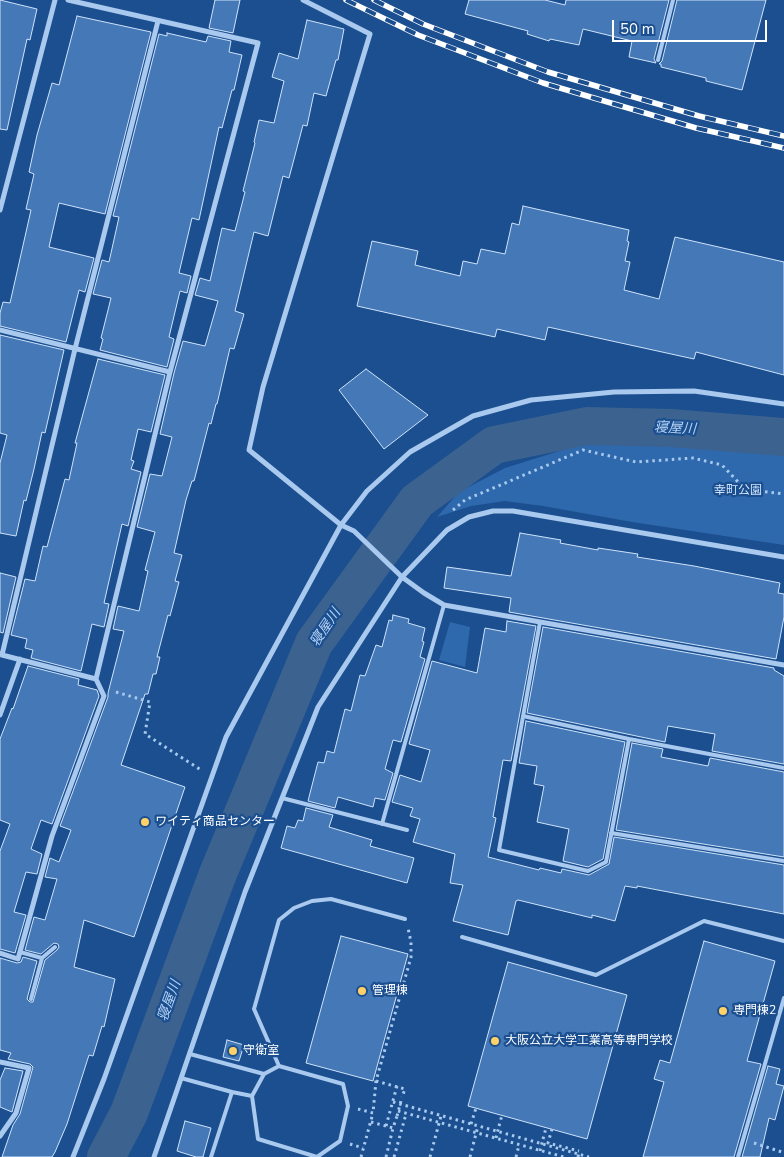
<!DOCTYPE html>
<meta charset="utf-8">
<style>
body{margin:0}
#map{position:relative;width:784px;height:1157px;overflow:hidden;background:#1b4f8f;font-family:"Nunito Sans",sans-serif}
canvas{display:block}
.scale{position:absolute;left:612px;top:20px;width:155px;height:22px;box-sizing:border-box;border:2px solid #fff;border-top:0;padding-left:6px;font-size:15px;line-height:18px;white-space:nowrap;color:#fff;-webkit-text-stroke:4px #1b4f8f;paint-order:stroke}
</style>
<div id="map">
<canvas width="784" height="1157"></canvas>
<div class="scale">50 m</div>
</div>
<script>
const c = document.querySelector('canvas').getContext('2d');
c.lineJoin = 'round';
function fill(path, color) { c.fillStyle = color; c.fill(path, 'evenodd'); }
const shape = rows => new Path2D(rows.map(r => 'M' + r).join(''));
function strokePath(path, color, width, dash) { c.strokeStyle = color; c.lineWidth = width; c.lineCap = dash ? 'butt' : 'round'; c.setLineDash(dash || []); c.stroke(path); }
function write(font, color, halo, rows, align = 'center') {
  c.font = font + ' "Nunito Sans","Noto Sans JP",sans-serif'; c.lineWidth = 4.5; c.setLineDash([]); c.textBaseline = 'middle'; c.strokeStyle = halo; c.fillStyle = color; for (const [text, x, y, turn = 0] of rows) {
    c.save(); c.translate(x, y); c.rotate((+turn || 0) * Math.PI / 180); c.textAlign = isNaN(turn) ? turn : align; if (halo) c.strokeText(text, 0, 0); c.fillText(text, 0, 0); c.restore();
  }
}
fill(shape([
 [585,443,784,446,784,545,632,522,543,506,505,501,471,506,437,517,459,492,505,468],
 [450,622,470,627,465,667,439,660]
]), '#2e69ad');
strokePath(shape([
 [106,1157,129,1113,217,876,314,643,417,501,494,445,587,426,670,428,784,437]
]), '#3c6290', 38);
const building = shape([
 [0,0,37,9,30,40,27,39,7,130,0,129,0,0],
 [215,0,240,0,233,33,209,28,215,0],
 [469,0,545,0,565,5,566,0,669,0,654,59,656,63,629,57,632,41,583,29,579,45,550,39,549,41,527,34,528,31,465,14,469,0],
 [677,0,766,0,742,90,706,81,706,78,661,67,661,64,659,64,662,61,677,0],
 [77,16,151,32,105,214,59,203,49,247,94,258,85,292,79,290,66,342,0,326,0,313,3,302,10,303,31,210,26,209,34,174,29,172,37,135,52,83,59,85,77,16],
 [307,20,344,29,338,60,336,60,326,96,314,93,307,126,303,125,289,178,283,176,268,236,254,232,235,311,244,314,234,349,230,348,217,404,216,404,211,424,209,423,194,481,192,481,186,500,174,553,182,555,175,581,179,582,170,616,168,615,157,657,160,657,156,674,153,674,148,694,145,694,121,765,185,787,134,937,84,920,74,967,115,979,104,1027,102,1026,93,1056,89,1055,67,1124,55,1152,52,1157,2,1157,13,1125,20,1114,33,1067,30,1064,8,1059,11,1053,0,1050,0,958,17,963,21,962,23,957,37,961,27,999,30,1002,33,1002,45,960,57,950,59,947,58,944,54,943,41,954,25,950,34,917,45,920,57,879,45,877,50,858,59,862,71,830,60,826,108,697,108,693,124,631,113,629,118,606,139,611,148,571,145,570,155,532,137,527,150,474,162,476,172,437,160,434,174,373,183,341,205,346,218,301,195,295,200,278,210,281,222,228,235,231,245,192,243,191,255,143,254,142,259,120,274,123,284,81,272,77,279,53,298,59,307,20],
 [167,33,206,42,208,36,231,41,229,52,242,55,234,90,232,90,222,128,219,127,199,220,192,218,179,273,191,276,187,293,180,291,169,337,174,339,167,367,100,350,103,339,101,338,111,298,93,294,102,260,109,262,119,217,113,216,159,34,167,36,167,33],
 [523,206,629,230,627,241,629,242,625,261,630,262,624,290,659,299,675,237,784,262,784,375,696,352,694,359,548,327,545,340,497,329,495,337,357,306,372,241,418,251,415,265,460,276,463,261,477,264,481,249,505,254,512,223,519,225,523,206],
 [0,335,64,350,45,433,42,432,34,469,26,501,24,500,16,536,0,533,0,463,7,435,0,433,0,335],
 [98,359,165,375,151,432,138,429,131,460,134,461,131,469,141,472,128,526,122,524,104,603,109,604,104,627,92,624,81,671,31,658,33,650,25,648,27,639,11,635,25,579,35,581,43,546,47,547,65,479,69,480,77,443,75,443,98,359],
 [366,369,428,415,384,449,339,390,366,369],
 [520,533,561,540,560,543,598,550,598,548,638,554,637,557,694,566,780,583,778,593,784,594,784,617,776,659,509,612,511,598,444,588,447,567,511,576,520,533],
 [0,573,16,577,3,633,0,632,0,573],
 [393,615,409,619,408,623,425,628,422,641,424,642,420,657,425,659,401,742,393,740,385,769,393,773,385,800,375,798,373,807,338,797,335,808,308,801,318,762,324,763,327,751,334,753,345,709,351,711,360,675,365,676,376,645,382,647,389,620,392,621,393,615],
 [507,621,536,626,511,761,503,760,493,817,496,818,488,857,539,870,540,868,561,873,562,869,589,875,609,864,614,837,784,865,784,914,637,886,637,888,625,886,615,921,592,915,592,918,518,900,516,901,508,935,453,921,463,885,450,883,455,854,413,842,420,819,410,816,413,808,392,802,400,775,421,782,430,750,409,744,432,661,477,673,485,628,506,632,507,621],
 [543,627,774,668,774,670,784,676,784,764,712,751,715,734,668,726,665,742,527,713,543,627],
 [28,666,79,679,78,685,97,690,99,696,52,824,41,820,31,849,42,854,37,874,26,872,14,912,26,915,15,953,0,949,0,851,10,824,0,820,0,739,12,708,13,709,28,666],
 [526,721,625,742,603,859,588,867,563,861,569,829,537,822,544,786,534,784,537,766,519,763,526,721],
 [632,743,663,749,661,757,708,766,710,758,784,772,784,857,616,830,632,743],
 [306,808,333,815,329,827,372,840,370,846,414,858,407,883,281,848,287,826,295,828,298,820,303,821,306,808],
 [341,936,408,954,373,1081,306,1063,341,936],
 [704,941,775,961,747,1061,761,1064,734,1157,643,1157,664,1082,654,1079,660,1060,670,1063,704,941],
 [508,962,627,995,587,1139,468,1106,508,962],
 [227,1040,244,1045,239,1061,223,1057,227,1040],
 [768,1066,780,1069,776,1084,784,1086,775,1120,769,1118,760,1157,742,1157,768,1066],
 [5,1068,23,1071,12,1112,0,1107,0,1080,5,1068],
 [185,1121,211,1128,203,1157,196,1157,177,1151,185,1121]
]);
fill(building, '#4478b7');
strokePath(building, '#cfe3fa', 1);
strokePath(shape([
 [453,510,465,500,583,450,636,462,693,458,722,465,741,485,751,490,784,494],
 [116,692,150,702,145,734,201,770],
 [376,1081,405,1089,402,1097],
 [393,1102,589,1157],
 [358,1109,373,1113,376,1081,411,957,411,942,408,928],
 [371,1122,393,1128,397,1116],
 [471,1124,476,1108],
 [386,1126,397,1086],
 [499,1126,502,1115],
 [552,1129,548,1143,579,1151],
 [543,1139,546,1128],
 [754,1143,782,1152],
 [350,1144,363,1148],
 [361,1157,373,1113],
 [386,1157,393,1128],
 [394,1157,406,1114],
 [430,1157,441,1116],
 [470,1157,478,1126],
 [516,1157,519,1145]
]), '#a9c9ee', 3, [2.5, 4]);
strokePath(shape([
 [658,60,673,0],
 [540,622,499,850,588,871,606,862,629,739],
 [523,716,629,739,784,768],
 [282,798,407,830],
 [382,824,444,605],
 [611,833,784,861],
 [462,937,596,975,704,921,784,941],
 [20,952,42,958,31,999],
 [42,958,55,947],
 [190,1054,264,1074],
 [279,1066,343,1084,348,1106,340,1141,317,1157,258,1139,252,1096,264,1074,279,1066],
 [279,1066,254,1009,279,920,294,908,312,901,331,899,405,919],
 [181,1078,232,1092,252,1096],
 [211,1157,232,1092],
 [738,1157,784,998]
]), '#a9c9ee', 4);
strokePath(shape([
 [303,0,370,34,263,387,249,450,341,525,354,531,402,577,424,593,444,605,784,665],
 [0,210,55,0],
 [0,330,170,372,258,43,68,0],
 [0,654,2,655,75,349,158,21],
 [2,655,96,679,170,372],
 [0,715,20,659],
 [0,953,18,959,52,836,104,696,96,679],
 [0,1062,29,1068,16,1113,0,1136],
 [73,1157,104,1079,226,737,341,525,367,491,410,452,473,416,531,400,614,392,694,391,784,404],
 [154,1157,245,892,318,707,402,577,447,530,469,517,493,511,513,511,784,557]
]), '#a9c9ee', 5);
const rail = shape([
 [346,0,418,35,543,83,696,128,784,148],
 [374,0,423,24,548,72,699,116,784,136]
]);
strokePath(rail, '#fff', 5.5);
strokePath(rail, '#1b4f8f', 4, [11]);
strokePath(shape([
 [398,1111,564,1157],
 [397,1116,402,1097],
 [496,1138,499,1126],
 [540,1151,543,1139],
 [578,1157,579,1151]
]), '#a9c9ee', 3, [2.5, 4]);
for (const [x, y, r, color] of [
 [145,822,5,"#ffd166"],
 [362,991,5,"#ffd166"],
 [723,1011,5,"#ffd166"],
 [495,1041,5,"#ffd166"],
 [233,1051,5,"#ffd166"]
]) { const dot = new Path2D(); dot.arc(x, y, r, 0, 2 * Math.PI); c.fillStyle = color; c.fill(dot); strokePath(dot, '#1b4f8f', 2); }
write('12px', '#cfe3fa', '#1b4f8f', [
 ["幸町公園",738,491]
]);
write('12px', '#fff', '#1b4f8f', [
 ["ワイティ商品センター",155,822],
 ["管理棟",372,991],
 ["専門棟2",733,1011],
 ["大阪公立大学工業高等専門学校",505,1041],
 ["守衛室",243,1051]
], 'left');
write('italic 14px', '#b5d3f5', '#1b4f8f', [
 ["寝屋川",675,429,3],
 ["寝屋川",326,628,-56],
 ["寝屋川",170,1001,-70]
]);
</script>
